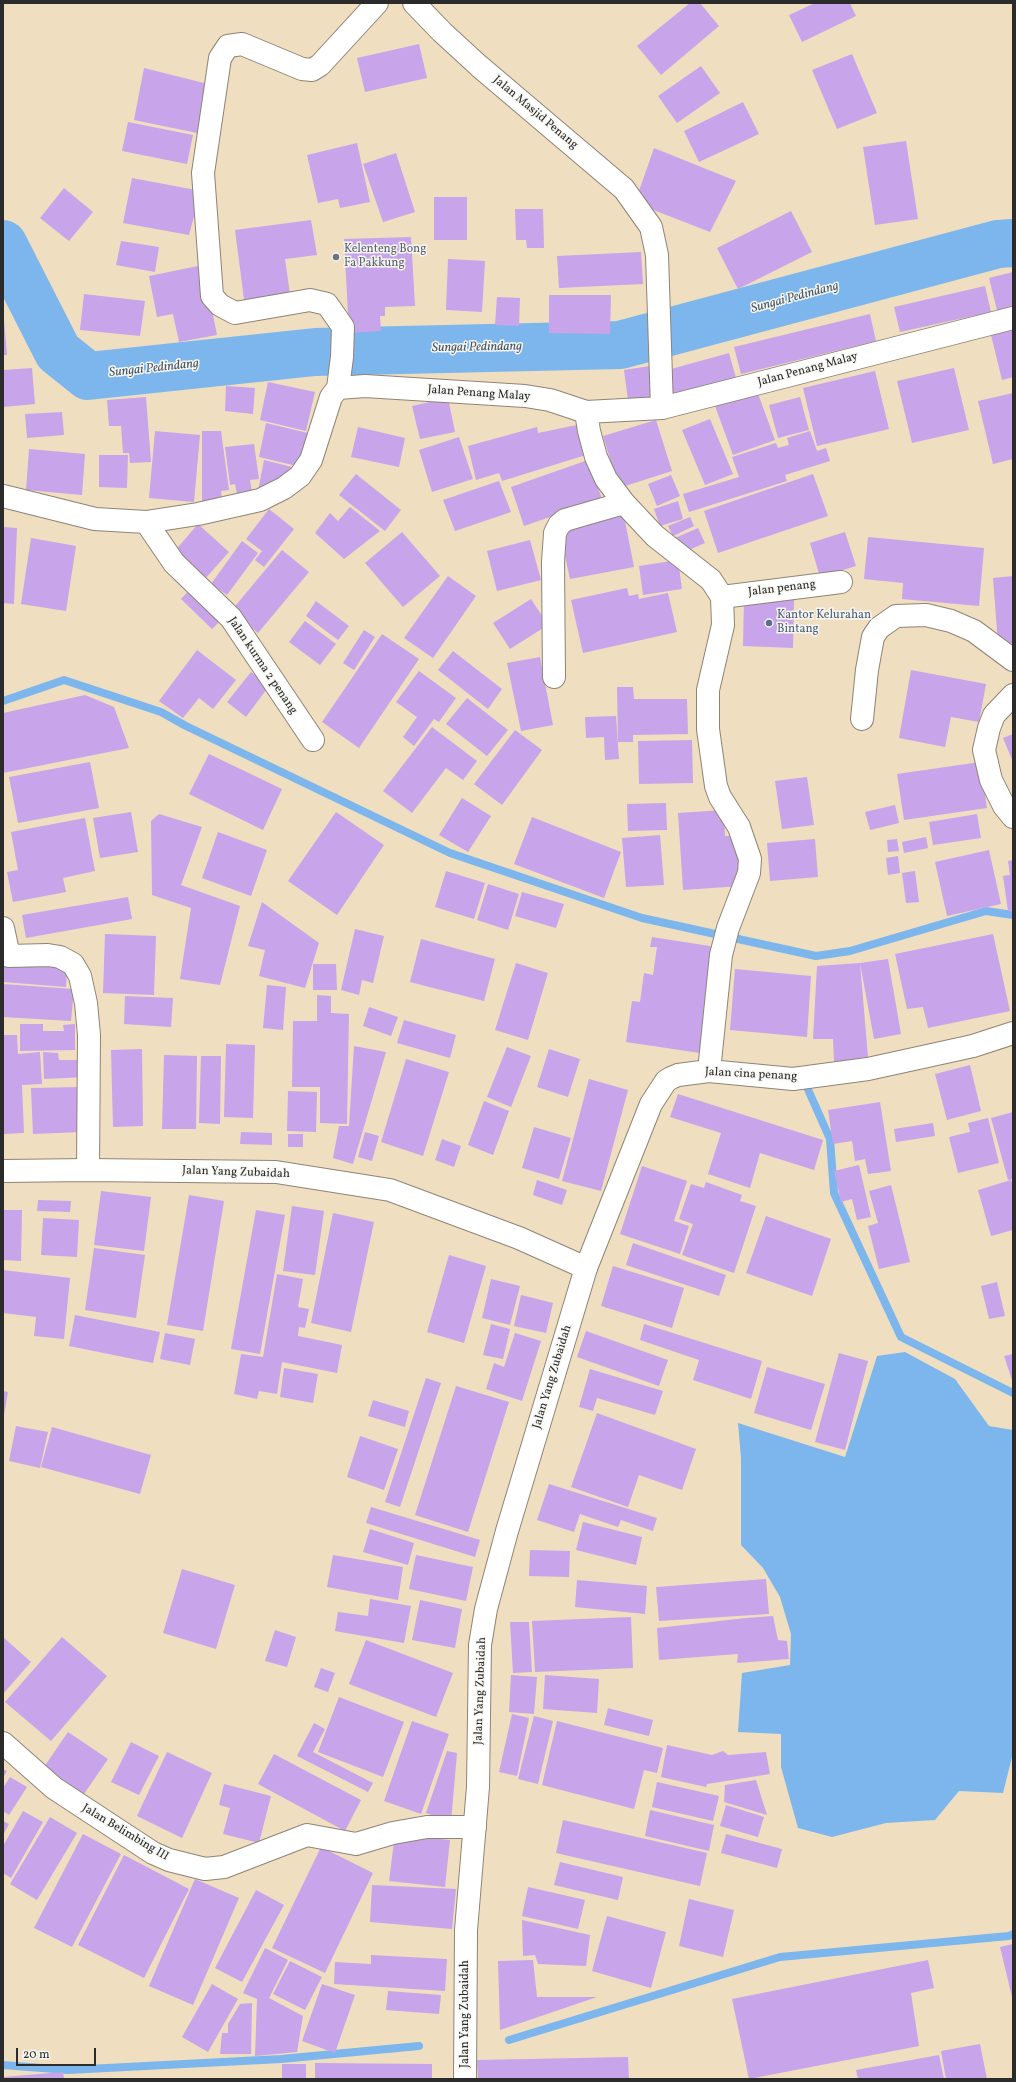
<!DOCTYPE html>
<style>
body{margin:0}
#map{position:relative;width:1016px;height:2082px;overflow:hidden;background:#f0dec0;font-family:Vollkorn,serif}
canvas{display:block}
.frame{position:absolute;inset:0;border:4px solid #2b2b2b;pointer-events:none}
.scale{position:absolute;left:16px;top:2048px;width:80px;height:18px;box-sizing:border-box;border:2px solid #2b2b2b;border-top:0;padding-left:5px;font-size:12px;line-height:14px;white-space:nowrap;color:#2b2b2b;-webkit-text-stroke:3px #f6f6f2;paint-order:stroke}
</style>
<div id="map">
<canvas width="1016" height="2082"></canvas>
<div class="frame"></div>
<div class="scale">20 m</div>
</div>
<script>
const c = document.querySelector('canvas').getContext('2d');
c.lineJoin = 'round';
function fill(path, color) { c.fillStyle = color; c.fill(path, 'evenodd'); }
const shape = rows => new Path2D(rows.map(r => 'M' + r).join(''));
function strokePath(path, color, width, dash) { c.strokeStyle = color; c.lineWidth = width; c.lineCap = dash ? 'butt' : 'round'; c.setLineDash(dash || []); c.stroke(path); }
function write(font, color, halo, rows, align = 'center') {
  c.font = font + ' Vollkorn,serif'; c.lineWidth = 3; c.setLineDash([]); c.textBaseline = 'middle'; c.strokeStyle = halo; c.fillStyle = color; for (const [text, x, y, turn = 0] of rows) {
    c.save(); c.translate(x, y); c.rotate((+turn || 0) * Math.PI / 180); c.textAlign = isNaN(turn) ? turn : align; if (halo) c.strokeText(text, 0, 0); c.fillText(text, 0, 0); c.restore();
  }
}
fill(shape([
 [905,1352,955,1379,989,1426,1013,1430,1013,1753,1003,1793,959,1791,935,1820,886,1823,832,1837,798,1828,781,1767,781,1734,738,1732,742,1673,790,1665,791,1634,780,1597,763,1568,741,1545,741,1458,738,1423,845,1457,877,1356]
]), '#7cb6ed');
strokePath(shape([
 [3,701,64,680,161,712,186,726,450,853,642,918,816,956,850,951,986,911,1013,915],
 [806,1085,830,1139,834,1193,901,1337,1013,1393],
 [509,2040,780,1957,1009,1936,1013,1934],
 [3,2065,68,2070,281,2059,419,2046]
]), '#7cb6ed', 8);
strokePath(shape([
 [3,244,58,352,88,376,315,352,620,345,998,244,1013,243]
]), '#7cb6ed', 48);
fill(shape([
 [690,3,700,3,719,26,661,75,637,46],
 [815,3,850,3,856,16,802,42,789,15],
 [419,44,427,78,365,92,357,58],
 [852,54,877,113,837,129,812,70],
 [701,66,720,93,677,123,658,96],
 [144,68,208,84,197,133,134,120],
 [743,102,759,134,699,162,684,131],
 [128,122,193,135,187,164,122,151],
 [906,141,918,219,875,225,863,147],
 [357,143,370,202,340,208,338,199,318,203,307,155],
 [654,148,736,181,710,232,651,209,639,191],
 [396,153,415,212,383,222,363,164],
 [132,178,201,191,189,235,123,223],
 [64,188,93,212,69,241,40,218],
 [434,197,467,197,467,240,434,240],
 [515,209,543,209,544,248,527,248,526,240,516,240],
 [791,211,812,252,738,289,717,248],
 [311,220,317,255,285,259,291,301,245,307,235,230],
 [411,237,415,306,385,307,385,316,380,316,381,331,349,333,344,239],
 [121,241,159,247,155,272,116,265],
 [641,252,643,284,559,288,557,256],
 [448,259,485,261,482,312,446,310],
 [203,265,217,335,179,342,173,314,157,317,149,276],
 [1013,272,1013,310,998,314,989,278],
 [985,286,991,312,900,332,894,307],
 [84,294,145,301,140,336,80,330],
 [549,295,611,295,610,334,549,333],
 [497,297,520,298,519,326,495,325],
 [3,308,7,355,3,355],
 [870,314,876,341,741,374,734,347],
 [1013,330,1013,377,1002,380,991,335],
 [729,353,736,378,670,396,664,371],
 [650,366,655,397,628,400,624,370],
 [32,368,35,404,3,407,3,370],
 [954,368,969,430,912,443,897,381],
 [875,371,889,429,817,446,803,388],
 [268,382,315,392,306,431,260,420],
 [226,386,255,388,253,414,225,411],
 [757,391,775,440,733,455,715,406],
 [1013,393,1013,459,993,464,978,401],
 [146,397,151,462,130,463,129,453,123,453,121,426,109,426,107,400],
 [800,397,809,430,778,438,769,405],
 [448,398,455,432,420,439,412,406],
 [62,412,64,435,27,438,25,414],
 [710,419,733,474,705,485,682,430],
 [656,420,672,471,619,488,603,436],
 [266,423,308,433,301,467,259,457],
 [577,425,586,455,502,481,499,473,476,480,468,446,537,427,538,433],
 [358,427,405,438,399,467,351,457],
 [155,431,200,435,194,502,149,498],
 [202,431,221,431,229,490,221,491,222,500,202,503],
 [810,431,817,451,826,448,830,461,785,475,787,481,689,512,683,494,739,477,732,457,776,443,778,448,789,445,787,438],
 [459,437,473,479,432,492,419,450],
 [254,444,259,479,250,480,252,492,237,494,235,484,230,485,225,447],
 [29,449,85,454,82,495,26,490],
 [99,455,128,455,127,488,99,487],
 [264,460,296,468,295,474,258,491],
 [588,460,602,499,524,526,511,487],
 [356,474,401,510,385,531,339,495],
 [813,474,828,516,718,553,704,511],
 [671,475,680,496,657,506,648,484],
 [499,481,511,512,455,531,443,500],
 [678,501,683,519,660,526,654,509],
 [350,507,380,531,344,559,315,533,330,513,338,521],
 [269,509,294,529,264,567,255,560,262,551,246,539],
 [624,516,634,567,570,579,559,529],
 [690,517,694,526,673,536,668,526],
 [198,524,229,552,204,580,173,553],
 [3,527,17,528,14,604,3,603],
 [698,528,705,543,682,553,675,538],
 [402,532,440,576,403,607,365,563],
 [845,532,856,566,820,577,810,543],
 [868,537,984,548,979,606,902,599,903,583,864,579],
 [31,538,76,546,66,611,21,604],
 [530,540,541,580,497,591,487,551],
 [242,541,258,553,227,595,211,584],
 [282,550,309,572,258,633,231,611],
 [678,560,682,589,643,595,639,566],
 [448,576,476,596,433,658,404,638],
 [1013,576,1013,643,998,644,993,578],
 [194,585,226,615,212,629,181,599],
 [627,588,629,596,638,594,639,599,668,593,677,632,583,653,571,600],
 [744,598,794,600,793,648,743,646],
 [531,599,548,625,510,649,493,623],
 [316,601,349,626,338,640,306,616],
 [305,621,336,644,320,665,289,642],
 [364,630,375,637,354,670,343,663],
 [382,634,419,659,359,748,322,722],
 [197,650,236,680,213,709,199,698,183,718,159,701],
 [453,651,502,689,488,709,438,670],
 [540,657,553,725,521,731,507,663],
 [911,670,986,684,979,722,951,717,945,747,899,738],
 [419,671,456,698,439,722,434,719,414,746,403,737,417,717,396,702],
 [251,672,269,686,246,717,227,702],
 [617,687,633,687,634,699,687,699,688,734,633,735,633,742,618,742],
 [85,695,114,707,129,748,3,773,3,713],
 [467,698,508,730,487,756,446,724],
 [616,716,619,759,605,760,604,737,586,738,585,717],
 [432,727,477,761,463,780,446,768,412,813,383,791],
 [515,730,542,750,502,805,474,784],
 [1013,734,1013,762,1003,738],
 [692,740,693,783,639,784,638,741],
 [209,754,282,789,263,830,189,794],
 [90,762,99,808,18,823,9,777],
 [980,762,987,808,904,820,897,774],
 [807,777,814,825,782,829,775,781],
 [462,798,491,816,468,852,439,835],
 [666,803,667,830,628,831,627,804],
 [895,805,899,823,870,830,865,812],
 [724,810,725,836,738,836,741,886,683,890,678,813],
 [131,812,138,852,100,858,93,818],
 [336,812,384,845,337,915,288,881],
 [159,814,202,827,181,885,240,906,220,985,180,979,191,908,152,895,151,821],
 [977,814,981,838,933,845,929,822],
 [532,817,621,852,604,898,514,864],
 [85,818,95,871,63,878,66,892,13,902,7,872,18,870,11,832],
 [218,832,267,850,251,896,202,878],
 [660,835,664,885,626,887,622,838],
 [926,837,928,848,904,853,902,842],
 [815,839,818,877,770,881,767,843],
 [897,839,899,851,888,852,887,840],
 [989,850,1001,904,947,916,935,862],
 [898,856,900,873,888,875,886,858],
 [1013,860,1013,910,1008,911,1003,876,1010,875,1008,861],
 [446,871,485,883,474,919,435,907],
 [915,871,919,902,906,903,902,873],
 [488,884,519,894,508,930,477,920],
 [522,892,564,904,556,928,515,916],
 [128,897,132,919,26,938,22,915],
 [262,902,319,943,305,988,259,976,265,950,248,946],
 [355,929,384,936,373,983,362,980,359,995,341,990],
 [105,934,156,936,154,995,103,993],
 [993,934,1010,1011,928,1028,923,1007,907,1009,895,954],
 [652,937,716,947,700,1053,626,1042,632,1001,640,1002,644,973,653,975,657,947,650,947],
 [421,939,495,959,484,1001,410,982],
 [888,959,901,1034,874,1039,860,963],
 [3,962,67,968,66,987,3,982],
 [516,963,548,973,528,1040,495,1030],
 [860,963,868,1057,834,1062,833,1039,813,1039,817,966],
 [313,964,336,964,337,990,313,990],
 [735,969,811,976,807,1037,730,1030],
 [3,984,74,989,71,1021,3,1017],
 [267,985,286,987,283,1030,263,1028],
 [317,995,331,996,331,1013,349,1014,347,1124,320,1123,320,1087,292,1087,293,1021,317,1021],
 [125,996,173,998,171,1027,124,1024],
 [369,1007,398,1017,391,1036,363,1026],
 [404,1020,456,1035,450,1058,397,1043],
 [20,1024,43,1024,43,1031,64,1031,63,1025,75,1024,75,1050,20,1051],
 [3,1035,17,1035,18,1054,40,1052,42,1084,22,1085,24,1133,3,1134],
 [226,1044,255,1045,253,1118,224,1117],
 [354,1046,386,1052,353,1164,333,1158,339,1126,349,1126],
 [507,1047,531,1056,511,1107,487,1097],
 [142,1049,143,1126,113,1127,111,1050],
 [549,1049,580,1059,568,1097,537,1087],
 [43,1052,58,1053,59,1060,85,1060,88,1077,44,1079],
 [164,1055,197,1056,196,1129,162,1129],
 [201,1056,221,1056,220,1124,199,1123],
 [406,1059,449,1072,423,1156,381,1142],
 [970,1065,981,1111,947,1120,935,1074],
 [589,1079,628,1090,601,1191,562,1181],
 [80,1087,82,1132,33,1134,31,1088],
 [288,1091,317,1092,316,1132,287,1131],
 [678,1094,823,1140,814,1170,760,1153,750,1188,708,1174,721,1133,670,1117],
 [484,1101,509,1111,493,1155,468,1145],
 [880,1102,891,1171,868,1174,865,1159,855,1161,852,1141,833,1144,828,1110],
 [1013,1112,1013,1179,1008,1180,991,1118],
 [988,1118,999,1163,958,1173,949,1137,970,1132,968,1123],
 [933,1123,935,1136,896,1142,894,1129],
 [534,1127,571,1138,559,1179,522,1168],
 [241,1132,272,1133,272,1145,240,1144],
 [365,1132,379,1136,372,1161,358,1157],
 [288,1134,303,1134,303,1147,288,1147],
 [442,1139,461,1146,454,1167,435,1160],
 [859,1165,871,1217,857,1220,852,1199,841,1202,834,1171],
 [642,1166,687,1181,674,1221,689,1226,680,1254,620,1234],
 [537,1180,567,1190,562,1205,533,1195],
 [1011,1180,1013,1186,1013,1230,991,1236,978,1190],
 [706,1182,742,1195,740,1201,756,1206,734,1273,682,1255,693,1224,679,1219,691,1184,704,1188],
 [891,1185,910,1262,879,1269,868,1226,878,1223,869,1191],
 [101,1191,151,1197,144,1251,94,1245],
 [189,1195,224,1201,203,1331,167,1325],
 [38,1200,71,1201,70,1212,37,1211],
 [292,1206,324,1211,315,1275,283,1271],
 [3,1210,22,1210,21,1261,3,1260],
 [256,1210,285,1215,260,1354,231,1349],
 [333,1213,374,1222,351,1332,311,1323],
 [766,1216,831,1239,812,1296,746,1273],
 [43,1218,79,1220,77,1257,41,1255],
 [633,1243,726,1275,719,1296,626,1265],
 [94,1248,145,1255,136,1318,85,1310],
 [449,1255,486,1266,464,1343,427,1332],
 [613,1266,684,1288,672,1328,601,1306],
 [3,1270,70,1278,64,1339,34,1336,36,1317,3,1313],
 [277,1274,303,1279,298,1307,309,1309,305,1328,299,1327,298,1336,342,1345,337,1373,282,1362,277,1394,259,1391,257,1399,234,1394,241,1354,263,1357],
 [491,1279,520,1286,510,1325,482,1318],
 [997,1282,1005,1316,989,1319,981,1286],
 [521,1295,553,1303,546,1333,514,1326],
 [75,1315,160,1332,153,1363,69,1346],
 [491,1324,510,1329,503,1359,483,1355],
 [644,1324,762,1361,751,1399,693,1380,699,1360,640,1340],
 [586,1331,668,1360,659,1386,577,1357],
 [165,1333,195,1339,190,1365,160,1359],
 [515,1333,541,1341,522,1401,486,1389,494,1363,504,1367],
 [839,1353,868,1361,845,1450,815,1442],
 [1013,1354,1013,1383,1004,1356],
 [767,1367,825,1384,811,1430,754,1413],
 [284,1368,318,1374,313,1403,280,1397],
 [590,1369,663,1391,655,1415,597,1398,593,1411,579,1407],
 [426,1378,441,1383,400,1507,385,1502],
 [456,1386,509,1402,468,1532,415,1515],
 [3,1391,8,1392,4,1415,3,1415],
 [373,1400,409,1411,405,1427,368,1416],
 [597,1413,696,1449,682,1490,639,1475,628,1507,571,1487],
 [16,1426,48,1432,40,1468,9,1461],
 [52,1427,151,1455,140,1494,41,1467],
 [360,1436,398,1449,384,1490,347,1477],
 [549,1484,657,1518,653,1531,621,1520,618,1527,580,1514,574,1532,537,1520],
 [371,1507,480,1540,475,1557,366,1523],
 [583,1522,642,1537,636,1565,576,1550],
 [370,1529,414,1543,408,1565,363,1552],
 [530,1550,570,1551,569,1577,529,1576],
 [333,1555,403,1567,398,1600,327,1587],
 [416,1555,473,1567,466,1601,409,1589],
 [182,1569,235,1585,216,1649,163,1633],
 [766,1579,769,1614,659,1621,656,1587],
 [577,1580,647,1586,645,1614,575,1607],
 [370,1599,411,1606,404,1643,335,1631,338,1612,368,1616],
 [420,1600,462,1609,455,1648,412,1640],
 [773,1616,778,1640,787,1641,789,1659,737,1663,738,1654,659,1660,657,1628,746,1618],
 [631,1617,633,1668,535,1672,532,1621],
 [510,1622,529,1622,532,1672,513,1673],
 [275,1630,296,1637,287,1667,265,1661],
 [3,1637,31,1662,3,1694],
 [62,1637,107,1676,51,1741,5,1702],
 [366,1640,453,1673,436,1717,349,1684],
 [321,1668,335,1673,328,1692,314,1687],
 [511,1675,537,1677,534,1714,509,1712],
 [545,1675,599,1679,597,1713,543,1709],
 [339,1697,404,1722,383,1777,318,1752],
 [608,1708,653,1720,649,1736,604,1725],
 [512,1714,529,1718,517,1776,499,1772],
 [534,1716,553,1721,538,1784,518,1779],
 [412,1721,449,1734,421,1814,384,1801],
 [557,1721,663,1748,657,1773,644,1770,634,1809,542,1785],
 [314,1723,325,1729,313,1752,373,1783,368,1792,297,1756],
 [68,1732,108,1759,84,1794,44,1767],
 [131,1742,159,1756,139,1795,111,1782],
 [667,1745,712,1755,723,1751,728,1755,766,1752,770,1774,707,1784,706,1787,661,1777],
 [447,1751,457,1753,451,1822,426,1813],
 [167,1752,212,1773,182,1838,137,1816],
 [274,1754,361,1800,345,1831,258,1784],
 [3,1769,7,1771,3,1778],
 [10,1777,27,1787,9,1815,3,1811,3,1788],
 [756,1780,767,1815,724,1802,725,1785],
 [657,1782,719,1796,713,1821,652,1807],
 [224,1784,271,1796,259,1843,223,1834,230,1808,219,1805],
 [726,1805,764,1817,758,1837,720,1826],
 [650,1810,714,1825,709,1851,645,1836],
 [23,1811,43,1822,11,1878,3,1873,3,1846],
 [50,1817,77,1833,37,1900,10,1884],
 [563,1820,707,1853,700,1886,556,1853],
 [3,1821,9,1824,3,1835],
 [83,1834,121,1854,72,1947,34,1928],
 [395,1834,450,1840,445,1887,389,1881],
 [726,1834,782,1849,777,1868,721,1853],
 [321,1847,373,1873,325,1973,272,1948],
 [124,1855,189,1889,144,1978,78,1945],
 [560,1862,623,1877,618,1900,554,1885],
 [195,1879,239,1898,193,2005,149,1986],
 [372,1885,456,1889,452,1929,370,1922],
 [528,1887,585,1900,578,1929,522,1916],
 [256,1890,284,1905,242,1982,215,1968],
 [689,1899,734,1910,723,1957,679,1946],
 [607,1916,666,1932,651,1988,592,1971],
 [522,1920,590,1935,586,1966,538,1964,535,1955,523,1956],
 [1013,1944,1013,1997,1012,1997,1000,1947],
 [265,1948,288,1960,269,1998,303,2016,297,2052,255,2056,257,1999,243,1993],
 [371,1955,447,1959,445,1991,334,1984,335,1962,371,1964],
 [533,1960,537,1997,597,1997,500,2030,498,1961],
 [928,1960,934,1988,911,1993,919,2046,749,2079,732,1999],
 [290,1961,322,1977,305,2010,273,1994],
 [212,1984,238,1999,208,2052,182,2037],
 [322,1984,355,1995,335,2053,302,2041],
 [388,1991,441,1995,439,2014,386,2010],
 [252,2003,251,2054,220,2054,222,2033,228,2033,228,2024,240,2004],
 [980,2044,987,2079,946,2079,941,2051],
 [939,2055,944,2079,858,2079,856,2070],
 [628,2057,629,2079,478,2079,477,2060],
 [315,2063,432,2064,432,2079,315,2079],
 [282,2064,306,2064,306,2079,282,2079],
 [63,2072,64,2079,3,2079,3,2077]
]), '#c8a4ea');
const street = shape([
 [414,3,442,32,479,66,624,189,651,227,657,255,662,408],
 [338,388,342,357,343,327,327,304,310,300,235,313,220,305,212,296,203,173,220,58,228,46,242,44,302,69,312,70,320,65,377,3],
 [586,412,589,431,596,457,606,479,624,503,655,536,711,580,722,597,723,625,708,690,708,729,716,786,720,797,739,827,750,859,749,873,728,928,721,955,709,1071],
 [3,496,95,519,146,522,198,514,260,500,284,488,300,476,311,460,331,397,338,388,365,386,525,396,550,400,586,412,662,408,1013,318],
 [146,522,174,563,231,618,313,740],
 [722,597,841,582],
 [554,677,553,562,555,533,559,525,565,520,624,503],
 [1013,695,994,715,989,728,984,750,991,780,1004,806,1013,817],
 [862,719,867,670,873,637,879,628,896,616,926,615,951,621,974,631,1013,660],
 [3,928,9,956,48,955,60,957,73,964,80,976,86,1003,89,1035,88,1170],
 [586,1268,651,1104,666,1081,671,1078,678,1075,709,1071,793,1079,868,1069,973,1046,1013,1033],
 [3,1743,54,1788,153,1853,169,1860,205,1869,224,1867,307,1835,356,1844,393,1833,427,1827,475,1827]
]);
const secondary = shape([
 [3,1171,88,1170,276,1172,390,1190,519,1238,586,1268,507,1531,486,1609,480,1645,478,1787,466,1930,465,2079]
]);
strokePath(street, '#8e8476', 24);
strokePath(secondary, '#8e8476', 24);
strokePath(street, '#fff', 22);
strokePath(secondary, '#fff', 22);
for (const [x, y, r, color] of [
 [336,257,4,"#6b7280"],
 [769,623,4,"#5c6f8a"]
]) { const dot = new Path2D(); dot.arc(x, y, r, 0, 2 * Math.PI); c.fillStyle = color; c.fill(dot); strokePath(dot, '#f6f6f2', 1.5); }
write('12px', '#2b2b2b', '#f6f6f2', [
 ["Jalan Masjid Penang",535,113,40],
 ["Jalan Penang Malay",808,370,-15],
 ["Jalan Penang Malay",479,394,4],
 ["Jalan penang",782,589,-7],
 ["Jalan kurma 2 penang",262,666,56],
 ["Jalan cina penang",751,1075,3],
 ["Jalan Yang Zubaidah",236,1173,2],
 ["Jalan Yang Zubaidah",553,1377,-73],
 ["Jalan Yang Zubaidah",481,1691,-88],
 ["Jalan Belimbing III",125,1833,31],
 ["Jalan Yang Zubaidah",466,2014,-90]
]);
write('12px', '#5b616d', '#f6f6f2', [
 ["Kelenteng Bong",344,250],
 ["Fa Pakkung",344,264]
], 'left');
write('12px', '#4e5e75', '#f6f6f2', [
 ["Kantor Kelurahan",777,616],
 ["Bintang",777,630]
], 'left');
write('italic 13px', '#435565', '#f6f6f2', [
 ["Sungai Pedindang",795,298,-15],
 ["Sungai Pedindang",477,348,-1],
 ["Sungai Pedindang",154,369,-6]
]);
</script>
